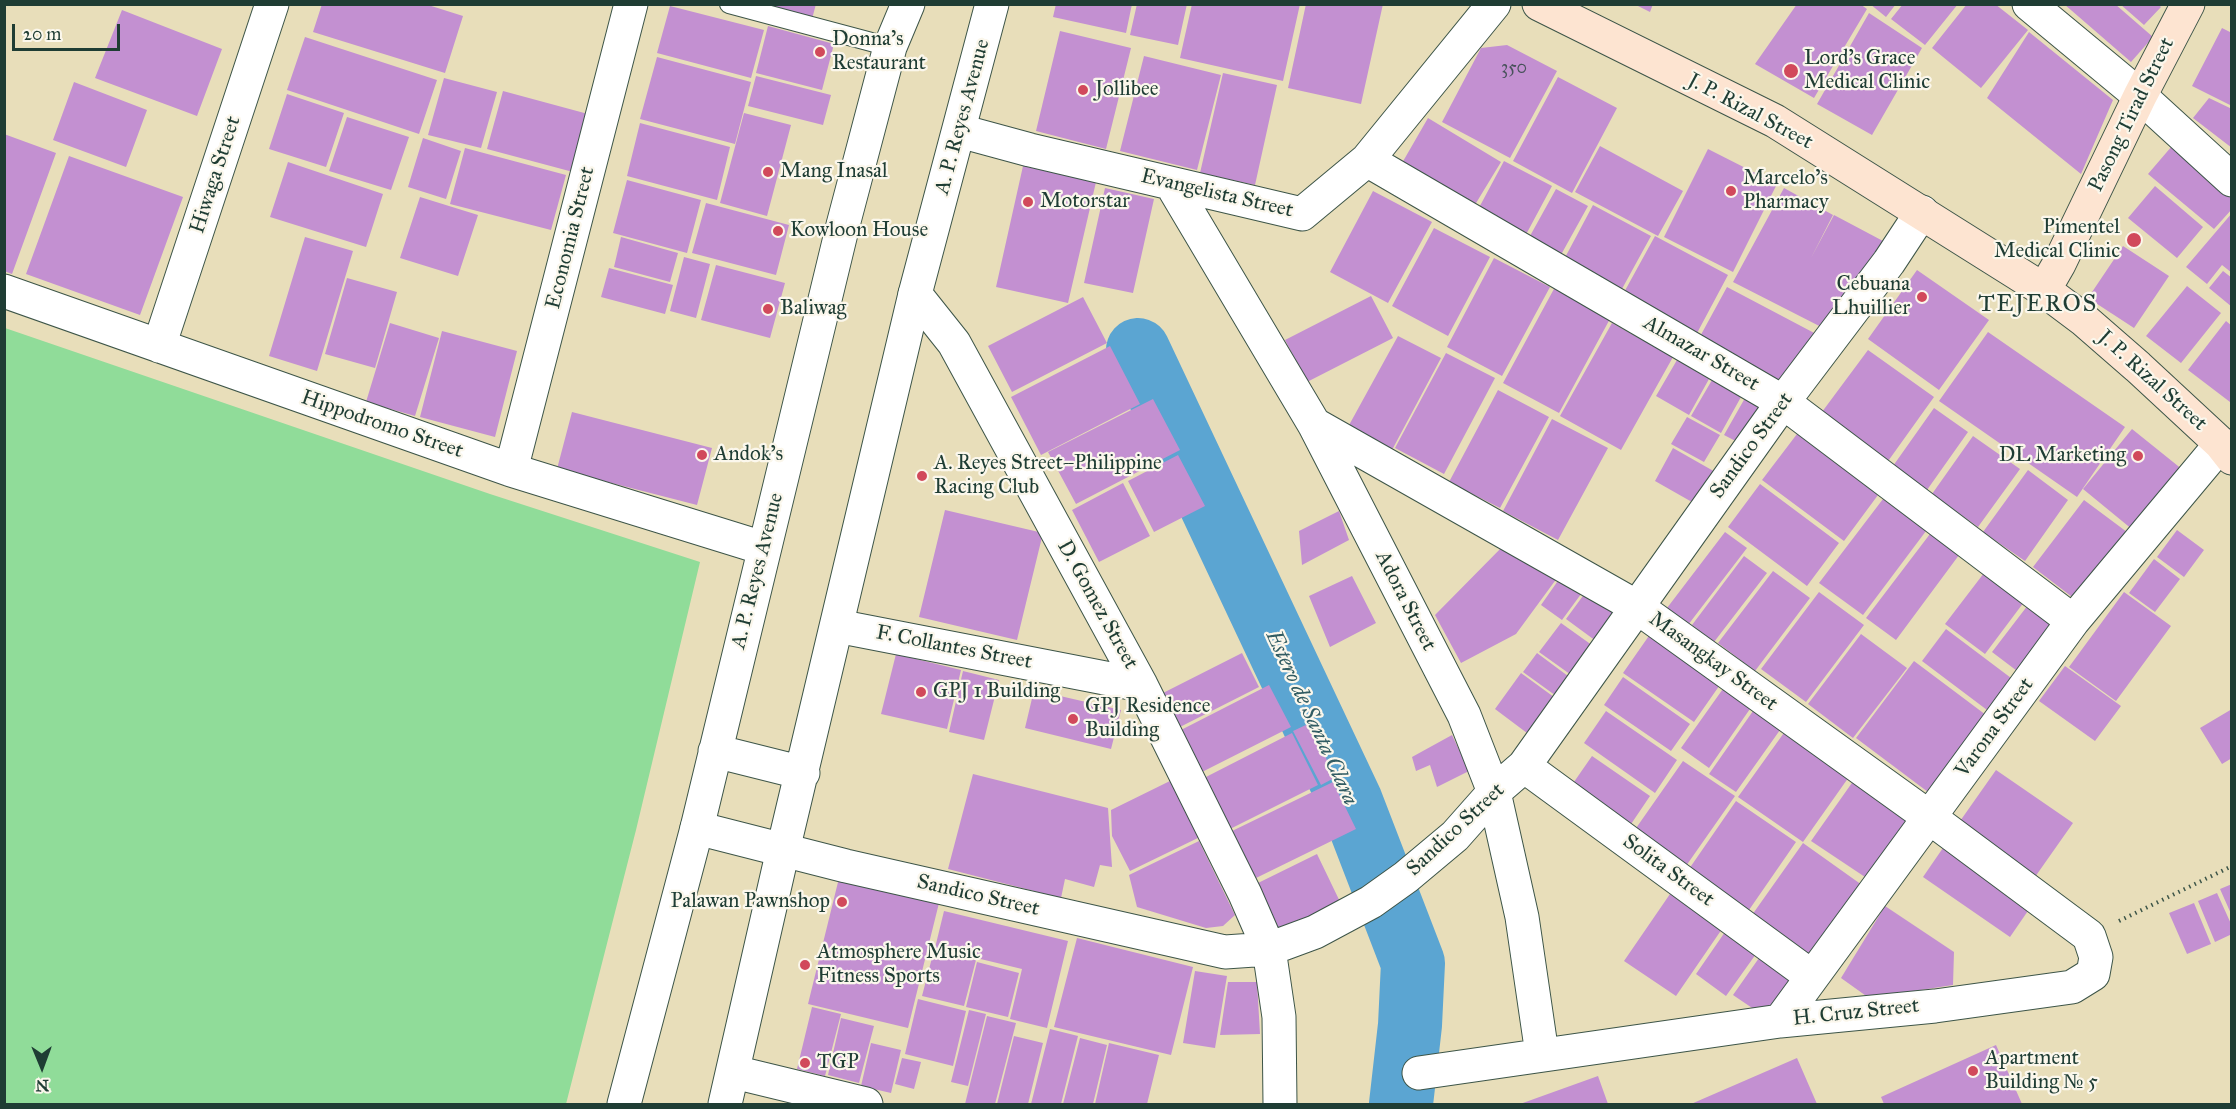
<!DOCTYPE html>
<meta charset="utf-8">
<style>
body{margin:0}
#map{position:relative;width:2236px;height:1109px;overflow:hidden;background:#e8deba;font-family:"IM FELL Great Primer",serif}
canvas{display:block}
.frame{position:absolute;inset:0;border:6px solid #1f3d34;pointer-events:none}
.north{position:absolute;left:12px;top:1037px;width:60px;height:60px;-webkit-text-stroke:4px #fbf7ec;paint-order:stroke;rotate:179deg;font-size:16px;font-weight:700;line-height:24px;text-align:center;color:#1f3d34}
.north::after{content:'';display:block;margin:auto;width:21px;height:27px;background:#1f3d34;clip-path:polygon(50% 0,100% 100%,50% 72%,0 100%)}
.scale{position:absolute;left:12px;top:24px;width:108px;height:27px;box-sizing:border-box;border:3px solid #1f3d34;border-top:0;padding-left:8px;font-size:18px;line-height:21px;white-space:nowrap;color:#1f3d34;-webkit-text-stroke:4px #fbf7ec;paint-order:stroke}
</style>
<div id="map">
<canvas width="2236" height="1109"></canvas>
<div class="frame"></div>
<div class="north">N</div>
<div class="scale">20 m</div>
</div>
<script>
const c = document.querySelector('canvas').getContext('2d');
c.lineJoin = 'round';
function fill(path, color) { c.fillStyle = color; c.fill(path, 'evenodd'); }
const shape = rows => new Path2D(rows.map(r => 'M' + r).join(''));
function strokePath(path, color, width, dash) { c.strokeStyle = color; c.lineWidth = width; c.lineCap = dash ? 'butt' : 'round'; c.setLineDash(dash || []); c.stroke(path); }
function write(font, color, halo, rows, align = 'center') {
  c.font = font + ' "IM FELL Great Primer",serif'; c.lineWidth = 4.5; c.setLineDash([]); c.textBaseline = 'middle'; c.strokeStyle = halo; c.fillStyle = color; for (const [text, x, y, turn = 0] of rows) {
    c.save(); c.translate(x, y); c.rotate((+turn || 0) * Math.PI / 180); c.textAlign = isNaN(turn) ? turn : align; if (halo) c.strokeText(text, 0, 0); c.fillText(text, 0, 0); c.restore();
  }
}
fill(shape([
 [5,328,490,494,700,562,636,830,566,1104,5,1104]
]), '#90dc99');
strokePath(shape([
 [1138,350,1351,802,1413,963,1410,1025,1401,1104]
]), '#5ba5d2', 64);
fill(shape([
 [322,4,425,4,463,16,445,73,313,32],
 [757,4,816,4,812,19],
 [1056,4,1132,4,1126,33,1053,17],
 [1137,4,1187,4,1178,45,1130,35],
 [1192,4,1300,4,1283,81,1180,58],
 [1306,4,1383,4,1361,104,1288,88],
 [1634,4,1653,4,1650,12],
 [1797,4,1860,4,1867,9,1814,98,1755,64],
 [1870,4,1896,4,1886,17],
 [1903,4,1958,4,1925,45,1891,19],
 [1967,4,1995,4,2028,30,1981,88,1932,48],
 [2064,4,2115,4,2153,37,2131,62],
 [2120,4,2158,4,2161,7,2144,25],
 [670,6,764,30,751,78,657,53],
 [122,10,222,49,197,116,95,78],
 [1869,13,1922,48,1872,135,1817,104],
 [768,26,834,44,822,90,756,73],
 [2222,28,2232,33,2232,106,2192,86],
 [1060,31,1131,48,1106,149,1036,131],
 [2029,32,2113,100,2081,174,1987,98],
 [305,37,437,80,419,134,287,90],
 [1507,45,1557,71,1510,158,1442,122,1481,48],
 [1144,56,1221,75,1197,170,1120,151],
 [657,57,751,82,735,144,640,119],
 [1223,73,1277,85,1255,185,1200,173],
 [756,76,831,95,823,125,748,106],
 [1558,77,1617,108,1572,193,1513,161],
 [444,78,497,92,481,148,428,135],
 [74,82,147,110,126,167,53,140],
 [503,91,588,114,573,172,487,149],
 [287,94,344,113,326,167,269,149],
 [2209,98,2232,109,2232,148,2193,118],
 [744,113,791,125,767,216,720,203],
 [347,117,409,137,391,190,329,171],
 [1428,118,1501,162,1470,213,1398,170],
 [640,123,730,147,717,200,627,176],
 [4,134,56,153,12,274,4,271],
 [423,138,461,151,446,199,408,187],
 [1600,146,1683,191,1658,236,1575,192],
 [2172,146,2232,195,2232,209,2214,229,2148,174],
 [465,148,566,175,551,230,450,204],
 [1708,149,1777,184,1733,272,1664,237],
 [69,156,183,197,140,315,26,274],
 [1504,161,1552,186,1522,242,1474,217],
 [288,162,383,194,366,247,270,217],
 [1023,166,1096,182,1068,303,996,287],
 [627,180,701,200,687,253,613,233],
 [2155,186,2203,227,2177,258,2128,218],
 [1105,188,1154,199,1133,293,1084,283],
 [1784,188,1833,215,1811,258,1834,215,1883,241,1833,333,1733,282],
 [1556,189,1588,206,1557,262,1525,245],
 [1373,191,1432,222,1388,303,1330,272],
 [420,197,478,215,458,276,400,258],
 [706,203,789,225,776,275,692,253],
 [1593,205,1651,236,1617,298,1560,267],
 [2232,213,2232,273,2222,265,2207,284,2186,267],
 [1434,228,1490,257,1448,336,1392,306],
 [1655,236,1728,275,1696,335,1622,296],
 [305,237,353,251,317,371,269,356],
 [621,237,678,253,670,282,614,267],
 [2123,246,2169,276,2134,328,2088,298],
 [684,257,710,264,696,318,670,311],
 [1494,258,1550,287,1502,376,1447,347],
 [716,265,785,283,770,338,701,320],
 [609,268,673,285,665,314,601,297],
 [1917,270,1989,320,1939,390,1868,339],
 [2223,271,2232,278,2232,307,2209,288],
 [347,278,397,292,375,368,325,354],
 [2187,286,2221,313,2181,363,2146,336],
 [1555,287,1611,317,1559,413,1503,383],
 [1727,287,1818,335,1788,391,1697,342],
 [1371,296,1393,338,1307,382,1285,340],
 [1083,297,1107,343,1012,392,988,346],
 [2226,321,2232,326,2230,402,2188,370],
 [390,323,439,338,415,416,366,402],
 [1612,323,1673,357,1621,450,1560,416],
 [442,331,517,351,495,437,420,417],
 [1988,332,2125,427,2077,497,1939,401],
 [1398,336,1441,358,1392,450,1348,427],
 [1110,346,1140,404,1041,455,1011,397],
 [1868,350,1934,397,1886,464,1819,416],
 [1446,353,1495,378,1444,474,1395,448],
 [1677,360,1709,379,1689,415,1656,396],
 [1712,380,1741,397,1721,433,1691,416],
 [1498,390,1549,417,1500,508,1449,482],
 [1745,398,1769,412,1749,448,1724,435],
 [1153,399,1180,450,1076,504,1048,452],
 [1934,408,1968,432,1927,490,1893,466],
 [572,412,712,448,697,505,557,469],
 [1687,417,1720,435,1704,462,1671,444],
 [1552,419,1608,448,1558,540,1503,511],
 [2132,429,2183,470,2133,530,2083,489],
 [1797,434,1878,495,1844,541,1762,480],
 [1973,436,2020,469,1978,527,1932,494],
 [1673,448,1717,473,1699,506,1655,481],
 [1178,455,1205,506,1154,532,1128,481],
 [2028,470,2068,500,2025,561,1983,532],
 [1123,483,1150,536,1099,562,1072,510],
 [1760,484,1839,543,1807,586,1728,527],
 [1883,499,1926,531,1863,615,1819,583],
 [2084,500,2131,535,2080,603,2033,567],
 [945,510,1043,533,1017,640,919,617],
 [1339,511,1349,540,1302,565,1299,531],
 [1933,530,1962,551,1896,640,1866,618],
 [2177,530,2204,550,2184,577,2157,557],
 [1725,532,1747,548,1688,625,1667,608],
 [1506,543,1560,574,1516,634,1461,663,1435,615],
 [1744,556,1767,573,1714,642,1692,625],
 [2154,559,2180,579,2155,612,2129,593],
 [1773,571,1810,598,1755,671,1718,643],
 [1984,573,2024,602,1985,654,1945,624],
 [1562,575,1584,590,1562,620,1541,605],
 [1352,576,1376,623,1330,647,1309,596],
 [1588,589,1622,614,1600,644,1566,619],
 [1819,592,1864,625,1806,702,1761,669],
 [2124,592,2171,626,2116,701,2069,667],
 [2028,605,2061,630,2025,677,1992,652],
 [1561,623,1596,648,1574,677,1539,652],
 [1946,629,2023,687,1999,719,1922,661],
 [1653,630,1724,679,1694,722,1623,673],
 [1861,634,1907,668,1853,738,1808,704],
 [1242,653,1259,687,1178,728,1161,694],
 [1537,653,1572,679,1559,698,1523,672],
 [896,654,961,670,947,729,881,714],
 [1914,661,1994,721,1936,798,1856,738],
 [2065,666,2121,706,2095,741,2039,701],
 [963,671,999,680,984,740,949,732],
 [1521,673,1558,700,1531,736,1495,709],
 [1623,677,1690,724,1671,751,1604,705],
 [1269,685,1291,727,1202,772,1181,730],
 [1725,686,1752,706,1709,768,1681,748],
 [1034,690,1121,710,1111,749,1025,728],
 [2232,709,2232,758,2222,764,2200,728],
 [1606,711,1677,760,1655,793,1584,743],
 [1753,711,1780,730,1736,792,1709,774],
 [1308,724,1336,777,1321,785,1293,731],
 [1786,730,1851,774,1803,842,1738,797],
 [1292,733,1318,785,1230,829,1204,778],
 [1452,735,1469,771,1437,787,1430,765,1416,771,1412,757],
 [1592,756,1650,796,1625,833,1567,792],
 [1683,761,1735,796,1686,866,1634,831],
 [1996,770,2073,823,2035,877,1958,824],
 [973,774,1108,808,1112,867,1100,865,1094,887,1065,879,1061,898,948,869],
 [1174,779,1202,836,1130,871,1112,836,1111,810],
 [1854,780,1910,818,1868,879,1811,841],
 [1333,782,1356,829,1254,879,1230,832],
 [1736,801,1796,842,1749,910,1689,869],
 [1199,841,1235,915,1223,926,1206,928,1137,907,1129,875],
 [1803,843,1862,885,1812,957,1752,915],
 [1945,845,2032,905,2010,937,1923,877],
 [1317,854,1344,910,1279,929,1256,884],
 [839,878,939,903,908,1028,808,1004],
 [2232,884,2232,916,2220,889],
 [2217,893,2232,926,2232,934,2215,942,2198,901],
 [1670,894,1722,929,1676,996,1624,961],
 [2194,903,2211,944,2187,954,2169,913],
 [1885,906,1954,952,1953,985,1869,998,1841,978],
 [944,911,1068,941,1047,1028,1010,1019,1022,969,935,948],
 [1725,932,1756,954,1726,996,1696,974],
 [1077,938,1193,967,1171,1055,1054,1027],
 [934,950,976,960,964,1006,922,996],
 [1759,958,1790,979,1764,1016,1733,995],
 [977,962,1019,973,1008,1017,966,1007],
 [1195,971,1227,976,1215,1048,1183,1043],
 [1228,982,1257,982,1260,1034,1220,1035],
 [918,999,966,1011,953,1066,905,1054],
 [812,1007,841,1014,825,1076,797,1069],
 [969,1010,986,1014,968,1086,951,1082],
 [987,1016,1016,1023,995,1104,965,1104],
 [841,1018,874,1026,859,1083,828,1075],
 [1050,1029,1078,1036,1061,1104,1031,1104],
 [1014,1036,1043,1043,1028,1104,997,1104],
 [1080,1038,1107,1045,1093,1104,1063,1104],
 [871,1043,901,1050,891,1093,861,1086],
 [1109,1043,1159,1055,1147,1104,1095,1104],
 [1996,1045,2022,1104,1884,1104,1881,1097],
 [902,1058,921,1062,914,1089,895,1084],
 [1797,1058,1817,1104,1691,1104],
 [1598,1076,1608,1104,1520,1104]
]), '#c390d1');
const service = shape([
 [729,4,890,47]
]);
const minor = shape([
 [2029,4,2140,96,2232,180],
 [960,131,1030,150,1302,214,1367,160,1494,4],
 [1367,160,1783,402,2073,621],
 [1172,185,1314,424,1464,715,1494,792,1522,917,1542,1054],
 [4,291,511,470,763,548],
 [915,294,954,343,1141,685,1245,894,1269,949,1279,1017,1280,1104],
 [159,346,272,4],
 [1314,424,1637,607,1929,817,2089,936,2096,957,2093,974,2072,987,1935,1006,1780,1021,1419,1073],
 [511,470,631,4],
 [837,626,1141,685],
 [1524,766,1811,976],
 [697,828,846,866,1225,952,1269,949,1315,932,1371,902,1406,877,1455,836,1494,792,1524,766,1783,402,1889,262,1922,212],
 [1780,1021,2073,621,2221,444],
 [734,1072,866,1104]
]);
const tertiary = shape([
 [715,751,803,773],
 [624,1104,697,828,843,225,890,47,908,4],
 [725,1104,783,850,915,294,992,4]
]);
const secondary = shape([
 [1539,4,1775,121,2044,290,2084,320,2138,367,2221,444,2232,458],
 [2044,290,2059,264,2140,96,2188,4]
]);
strokePath(service, '#3d5548', 20);
strokePath(minor, '#3d5548', 35);
strokePath(tertiary, '#3d5548', 35);
strokePath(secondary, '#3d5548', 35);
strokePath(shape([
 [2119,921,2232,866]
]), '#3d5548', 4, [1.5, 4.5]);
strokePath(service, '#fff', 18);
strokePath(minor, '#fff', 33);
strokePath(tertiary, '#fff', 33);
strokePath(secondary, '#fde4d1', 33);
for (const [x, y, r, color] of [
 [820,52,6,"#d1495b"],
 [1791,71,8,"#d1495b"],
 [1083,90,6,"#d1495b"],
 [768,172,6,"#d1495b"],
 [1731,191,6,"#d1495b"],
 [1028,202,6,"#d1495b"],
 [778,231,6,"#d1495b"],
 [2134,240,8,"#d1495b"],
 [1922,297,6,"#d1495b"],
 [768,309,6,"#d1495b"],
 [702,455,6,"#d1495b"],
 [2138,456,6,"#d1495b"],
 [922,476,6,"#d1495b"],
 [921,692,6,"#d1495b"],
 [1073,719,6,"#d1495b"],
 [842,902,6,"#d1495b"],
 [805,965,6,"#d1495b"],
 [805,1063,6,"#d1495b"],
 [1973,1071,6,"#d1495b"]
]) { const dot = new Path2D(); dot.arc(x, y, r, 0, 2 * Math.PI); c.fillStyle = color; c.fill(dot); strokePath(dot, '#fbf7ec', 2); }
write('18px', '#48525b', null, [
 ["350",1514,69]
]);
write('21px', '#1f3d34', '#fbf7ec', [
 ["Donna's",832,40],
 ["Restaurant",832,64],
 ["Lord's Grace",1804,59],
 ["Medical Clinic",1804,83],
 ["Jollibee",1095,90],
 ["Mang Inasal",780,172],
 ["Marcelo's",1743,179],
 ["Pharmacy",1743,203],
 ["Motorstar",1040,202],
 ["Pimentel",2120,228,"right"],
 ["Medical Clinic",2120,252,"right"],
 ["Kowloon House",790,231],
 ["Cebuana",1910,285,"right"],
 ["Lhuillier",1910,309,"right"],
 ["Baliwag",780,309],
 ["Andok's",714,455],
 ["DL Marketing",2126,456,"right"],
 ["A. Reyes Street–Philippine",934,464],
 ["Racing Club",934,488],
 ["GPJ 1 Building",933,692],
 ["GPJ Residence",1085,707],
 ["Building",1085,731],
 ["Palawan Pawnshop",830,902,"right"],
 ["Atmosphere Music",817,953],
 ["Fitness Sports",817,977],
 ["Apartment",1985,1059],
 ["Building № 5",1985,1083],
 ["TGP",817,1063]
], 'left');
write('21px', '#1f3d34', '#fbf7ec', [
 ["J. P. Rizal Street",1750,112,28],
 ["Pasong Tirad Street",2132,115,-64],
 ["A. P. Reyes Avenue",963,117,-75],
 ["Hiwaga Street",216,175,-72],
 ["Evangelista Street",1217,194,13],
 ["Economia Street",571,238,-76],
 ["Almazar Street",1701,354,30],
 ["J. P. Rizal Street",2152,381,42],
 ["Hippodromo Street",382,425,19],
 ["Sandico Street",1752,446,-54],
 ["A. P. Reyes Avenue",758,571,-76],
 ["Adora Street",1405,601,63],
 ["D. Gomez Street",1097,605,61],
 ["F. Collantes Street",954,648,11],
 ["Masangkay Street",1713,662,36],
 ["Varona Street",1995,728,-54],
 ["Sandico Street",1456,830,-43],
 ["Solita Street",1668,871,36],
 ["Sandico Street",978,896,13],
 ["H. Cruz Street",1856,1013,-6]
]);
write('italic 22px', '#315c63', '#fbf7ec', [
 ["Estero de Santa Clara",1311,718,65]
]);
c.letterSpacing = '1.5px';
write('24px', '#1f3d34', '#fbf7ec', [
 ["TEJEROS",2038,305]
]);
c.letterSpacing = '0px';
</script>
